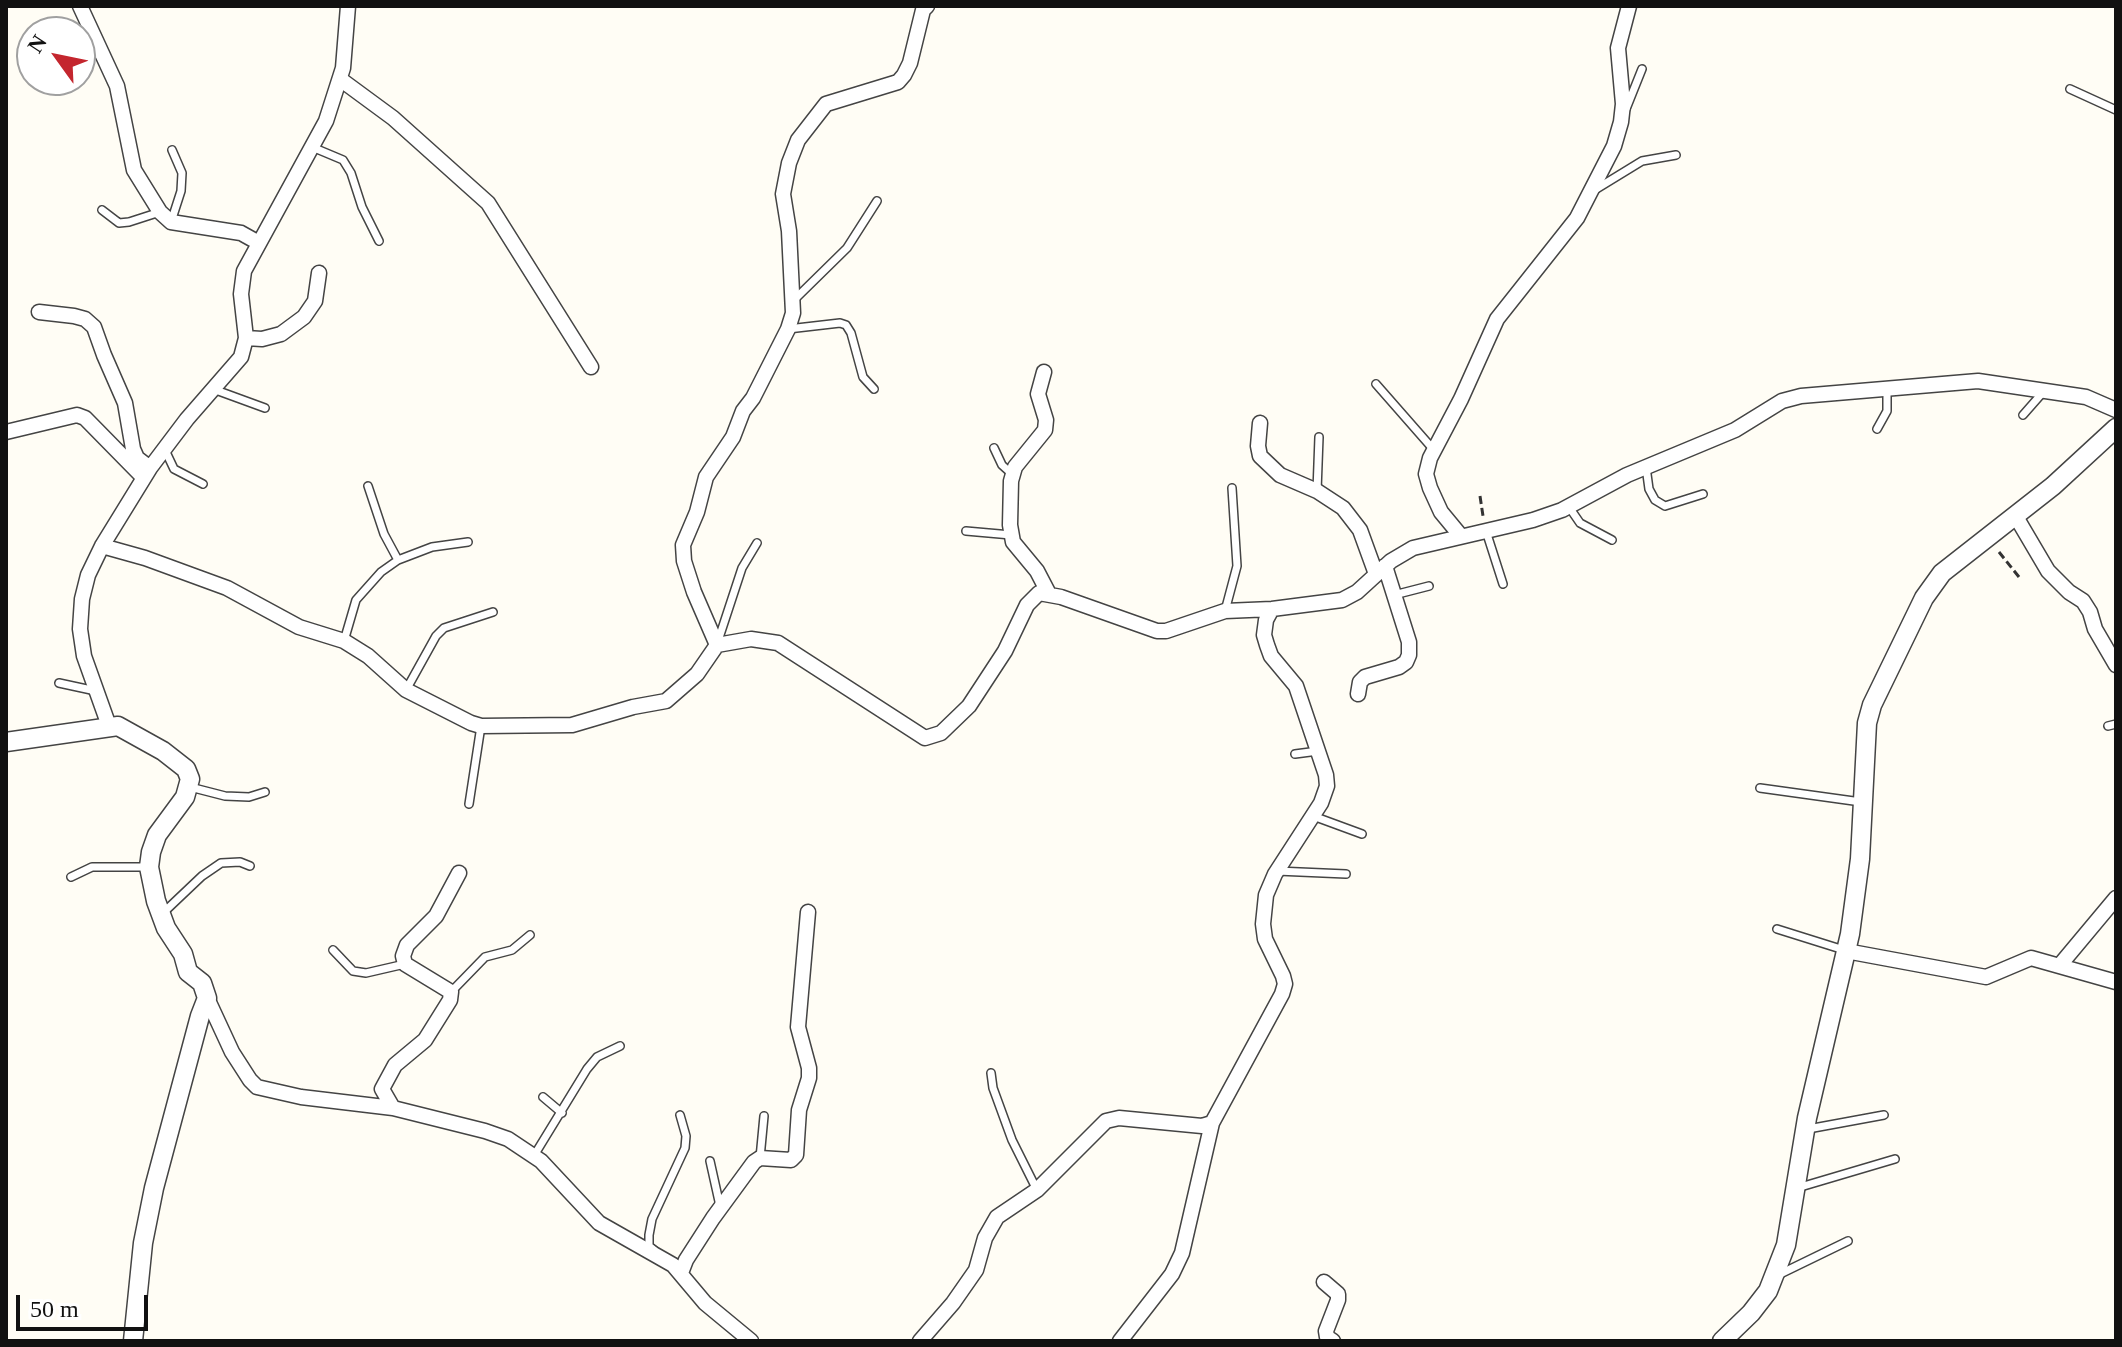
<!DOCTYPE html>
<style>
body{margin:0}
#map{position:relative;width:2122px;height:1347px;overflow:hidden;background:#fffdf5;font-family:Georgia,serif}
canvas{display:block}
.frame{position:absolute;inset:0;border:8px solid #111;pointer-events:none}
.north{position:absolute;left:16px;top:16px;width:80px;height:80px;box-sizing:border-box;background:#fff;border:2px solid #a0a0a0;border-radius:50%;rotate:303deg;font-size:22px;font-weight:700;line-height:32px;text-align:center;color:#111}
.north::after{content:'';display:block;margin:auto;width:28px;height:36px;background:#c4262e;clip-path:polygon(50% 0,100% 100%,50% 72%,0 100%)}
.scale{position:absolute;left:16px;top:1295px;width:132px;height:36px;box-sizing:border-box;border:4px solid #111;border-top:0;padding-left:10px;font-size:24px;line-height:28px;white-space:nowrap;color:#111;-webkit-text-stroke:6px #fff;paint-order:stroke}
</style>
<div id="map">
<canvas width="2122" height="1347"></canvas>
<div class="frame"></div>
<div class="north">N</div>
<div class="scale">50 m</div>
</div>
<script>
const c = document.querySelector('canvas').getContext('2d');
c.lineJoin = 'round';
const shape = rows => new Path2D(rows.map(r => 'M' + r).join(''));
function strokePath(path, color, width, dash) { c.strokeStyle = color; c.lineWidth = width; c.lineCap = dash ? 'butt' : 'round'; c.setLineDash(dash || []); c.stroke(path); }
const service = shape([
 [2070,89,2116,110],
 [1626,109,1642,69],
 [312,147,343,160,351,173,362,207,379,241],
 [1593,191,1642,161,1676,155],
 [102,210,119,223,129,222,160,212],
 [171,222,181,191,182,173,172,150],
 [794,300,847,248,877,201],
 [788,329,840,323,846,325,851,333,863,377,874,389],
 [1376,384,1433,449],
 [213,389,265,408],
 [2023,415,2045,390],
 [1877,429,1887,411,1887,390],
 [994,448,1002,465,1012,474],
 [165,450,174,469,203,484],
 [1646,467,1649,489,1655,500,1665,506,1703,494],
 [368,486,384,534,398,560],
 [1317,491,1319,437],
 [1569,507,1580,523,1612,540],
 [966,531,1011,535],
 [1486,531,1503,584],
 [1394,595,1429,586],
 [1225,611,1237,566,1232,488],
 [344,641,356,600,381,572,398,560,432,547,468,542],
 [718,641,742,568,757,543],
 [59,683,96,691],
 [406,690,436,636,444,628,493,612],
 [2108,726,2116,724],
 [1295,754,1318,751],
 [190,787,225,796,249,797,265,792],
 [1760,788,1861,802],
 [469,804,481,726],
 [1313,816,1362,834],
 [1277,871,1346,874],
 [71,877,92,867,146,867],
 [163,913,202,876,221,863,240,862,250,866],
 [1777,929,1844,950],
 [333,950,353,971,366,973,405,964],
 [451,992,485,957,512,950,530,935],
 [991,1073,993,1088,1012,1140,1037,1190],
 [543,1097,562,1113],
 [1808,1129,1884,1115],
 [538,1158,535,1154,587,1069,597,1057,620,1046],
 [760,1158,764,1116],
 [710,1161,720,1206],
 [1797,1188,1895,1159],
 [654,1250,649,1246,649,1235,652,1219,685,1148,686,1136,680,1115],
 [1778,1275,1848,1241]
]);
const minor = shape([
 [80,6,117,86,134,170,160,212,171,222,241,233,259,243],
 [340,79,393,118,488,203,591,367],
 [39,312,74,316,85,319,94,327,104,355,125,403,133,449,137,458,150,468],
 [246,338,262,339,281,334,304,317,315,301,319,273],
 [1044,372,1038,394,1046,420,1045,430,1015,467,1011,481,1010,525,1013,542,1037,571,1049,594],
 [1260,423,1258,446,1260,456,1280,475,1317,491,1343,508,1360,530,1376,574],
 [6,432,77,415,85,418,141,475],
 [2015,515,2048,571,2069,592,2083,601,2090,612,2095,629,2116,665],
 [1460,535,1441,512,1430,488,1426,474,1430,458,1461,399,1497,319,1577,218,1614,146,1621,122,1623,104,1618,48,1629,6],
 [102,546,145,558,227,588,299,627,344,641,368,656,406,690,471,723,481,726,572,725,633,707,666,701,697,674,717,645,694,592,684,561,683,545,697,512,706,477,733,437,743,411,753,398,788,329,793,313,789,231,783,194,789,163,798,140,826,104,898,82,904,75,910,63,923,10,927,6],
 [717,645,751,639,778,643,925,738,941,733,969,706,1005,651,1027,605,1039,593,1061,597,1157,631,1166,631,1225,611,1272,609,1342,600,1357,592,1391,561,1413,548,1533,520,1562,510,1627,475,1735,430,1782,401,1801,396,1978,381,2086,397,2116,410],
 [1358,694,1360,682,1365,677,1399,667,1406,662,1409,655,1409,642,1385,566],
 [109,726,84,656,80,629,82,599,88,575,102,546,150,468,187,419,241,357,246,338,241,294,244,271,326,121,343,68,348,6],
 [1846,951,1986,977,2031,958,2116,982],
 [2060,965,2116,898],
 [207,998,232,1052,250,1080,257,1087,301,1097,393,1108,485,1131,508,1139,541,1161,599,1223,673,1265,705,1303,751,1341],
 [393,1108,382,1089,395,1065,425,1040,450,1000,451,992,405,964,403,956,407,945,436,916,459,873],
 [681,1273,686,1260,713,1218,754,1162,760,1158,791,1160,796,1155,799,1110,809,1078,809,1068,798,1027,808,912],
 [1324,1282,1338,1294,1338,1300,1326,1331,1327,1337,1333,1341],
 [920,1341,953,1303,976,1270,985,1238,997,1217,1037,1190,1106,1121,1119,1118,1202,1126,1212,1123,1282,994,1285,984,1283,976,1265,939,1263,924,1266,895,1275,874,1321,803,1327,786,1326,775,1296,686,1271,656,1267,645,1264,635,1266,620,1272,609],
 [1120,1341,1172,1274,1182,1253,1212,1123]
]);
const tertiary = shape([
 [6,742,118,726,163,751,186,769,190,779,185,797,157,835,151,852,149,867,156,901,166,928,183,954,188,972,202,983,207,998,200,1016,154,1188,143,1243,133,1341],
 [1722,1341,1751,1313,1768,1291,1786,1245,1807,1118,1850,934,1860,859,1867,723,1872,705,1924,598,1942,573,2053,486,2116,428]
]);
strokePath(service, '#444', 10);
strokePath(minor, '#444', 17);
strokePath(tertiary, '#444', 21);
strokePath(shape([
 [1480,496,1483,516],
 [1999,552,2019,577]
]), '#333', 3, [8, 4]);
strokePath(service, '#fff', 7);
strokePath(minor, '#fff', 14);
strokePath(tertiary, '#fff', 18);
</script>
